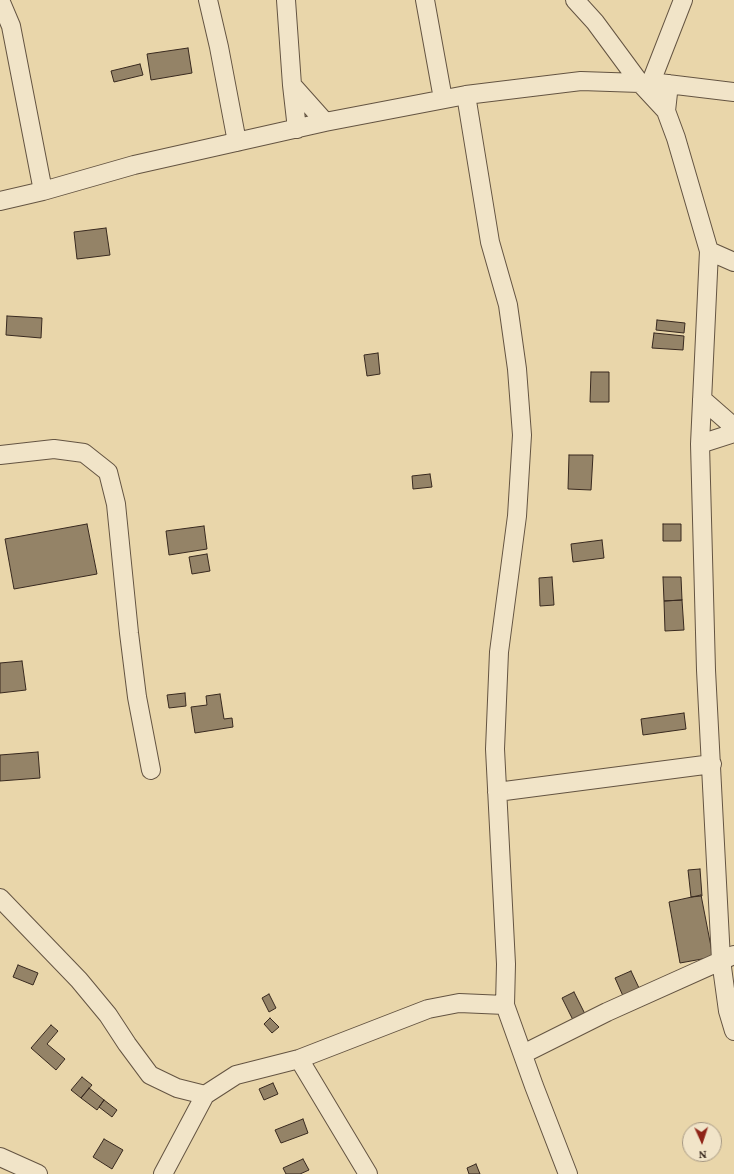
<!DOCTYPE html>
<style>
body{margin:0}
#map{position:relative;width:734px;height:1174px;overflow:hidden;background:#e9d6aa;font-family:Vollkorn,serif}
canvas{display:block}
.north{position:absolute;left:682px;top:1122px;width:40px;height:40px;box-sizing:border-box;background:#f1e4c8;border:1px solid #a79984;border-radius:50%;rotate:177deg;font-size:11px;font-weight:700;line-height:16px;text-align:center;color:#38291f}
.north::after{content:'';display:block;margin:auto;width:14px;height:18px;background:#8f2418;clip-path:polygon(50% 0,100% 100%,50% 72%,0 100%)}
</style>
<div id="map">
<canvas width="734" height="1174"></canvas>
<div class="north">N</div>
</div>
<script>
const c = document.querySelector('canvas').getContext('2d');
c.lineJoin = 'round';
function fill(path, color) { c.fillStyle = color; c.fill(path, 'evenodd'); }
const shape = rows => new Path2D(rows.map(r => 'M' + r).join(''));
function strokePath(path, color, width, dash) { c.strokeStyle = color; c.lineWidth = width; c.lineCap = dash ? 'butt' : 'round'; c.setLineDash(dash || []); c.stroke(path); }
const building = shape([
 [188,48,192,73,151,80,147,54,188,48],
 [140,64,143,75,114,82,111,71,140,64],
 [106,228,110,255,77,259,74,232,106,228],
 [7,316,42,318,41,338,6,335,7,316],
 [657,320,685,323,684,333,656,330,657,320],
 [654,333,684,336,683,350,652,348,654,333],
 [378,353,380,374,367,376,364,355,378,353],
 [591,372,609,372,609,402,590,402,591,372],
 [569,455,593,455,591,490,568,489,569,455],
 [430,474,432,487,413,489,412,476,430,474],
 [87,524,97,574,14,589,5,539,87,524],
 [663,524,681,524,681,541,663,541,663,524],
 [204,526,207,549,169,555,166,531,204,526],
 [602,540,604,558,573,562,571,544,602,540],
 [207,554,210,571,192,574,189,557,207,554],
 [552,577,554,605,540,606,539,578,552,577],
 [663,577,681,577,682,600,664,601,663,577],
 [682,600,684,630,665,631,664,601,682,600],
 [22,661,26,690,0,693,0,663,22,661],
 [185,693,186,706,169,708,167,695,185,693],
 [220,694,224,719,232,718,233,727,195,733,191,707,207,705,206,696,220,694],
 [684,713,686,729,643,735,641,719,684,713],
 [38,752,40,778,0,781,0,755,38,752],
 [700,869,702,896,691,897,688,870,700,869],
 [701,895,713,957,680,963,669,902,701,895],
 [18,965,38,973,33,985,13,977,18,965],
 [631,971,639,988,623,996,615,978,631,971],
 [574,992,585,1014,573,1020,562,998,574,992],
 [269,994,276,1008,269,1012,262,998,269,994],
 [270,1018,279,1027,272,1033,264,1024,270,1018],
 [51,1025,58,1031,47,1044,65,1059,56,1070,31,1048,51,1025],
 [82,1077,92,1085,81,1098,71,1090,82,1077],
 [273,1083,278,1094,264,1100,259,1089,273,1083],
 [89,1088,104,1100,97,1110,81,1098,89,1088],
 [104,1100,117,1110,112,1117,99,1107,104,1100],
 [303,1119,308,1133,281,1143,275,1130,303,1119],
 [104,1139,123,1150,112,1169,93,1157,104,1139],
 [303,1159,309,1170,300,1174,286,1174,283,1168,303,1159],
 [476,1164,480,1174,469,1174,467,1168,476,1164]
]);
fill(building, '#948367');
strokePath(building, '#38291f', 1);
const minor = shape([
 [0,0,11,26,43,191],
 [208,0,219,47,237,142],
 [286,0,292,85,325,122],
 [425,0,443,99],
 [575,0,595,22,640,83,666,111],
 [651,82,683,0],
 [669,84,666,111,676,138,709,251,700,444,706,670,721,960,728,1011,734,1031],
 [292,85,297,129],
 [466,95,490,242,508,305,517,369,522,435,517,516,499,652,495,749,506,964,505,1005,534,1086,568,1174],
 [0,201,43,191,134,165,325,122,466,95,581,81,640,83,651,82,734,92],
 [709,251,734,262],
 [702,399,734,427],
 [700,444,734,433],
 [0,455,54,449,84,453,108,472,116,504,129,633,137,697,151,770],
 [497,792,712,764],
 [0,898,79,980,108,1015,127,1044,150,1075,177,1088,205,1095],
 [523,1054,607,1012,734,955],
 [299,1059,368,1174],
 [0,1157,38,1174],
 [163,1174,205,1095,236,1075,299,1059,428,1009,459,1003,505,1005]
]);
strokePath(minor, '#645442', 20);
strokePath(minor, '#f1e4c8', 18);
</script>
